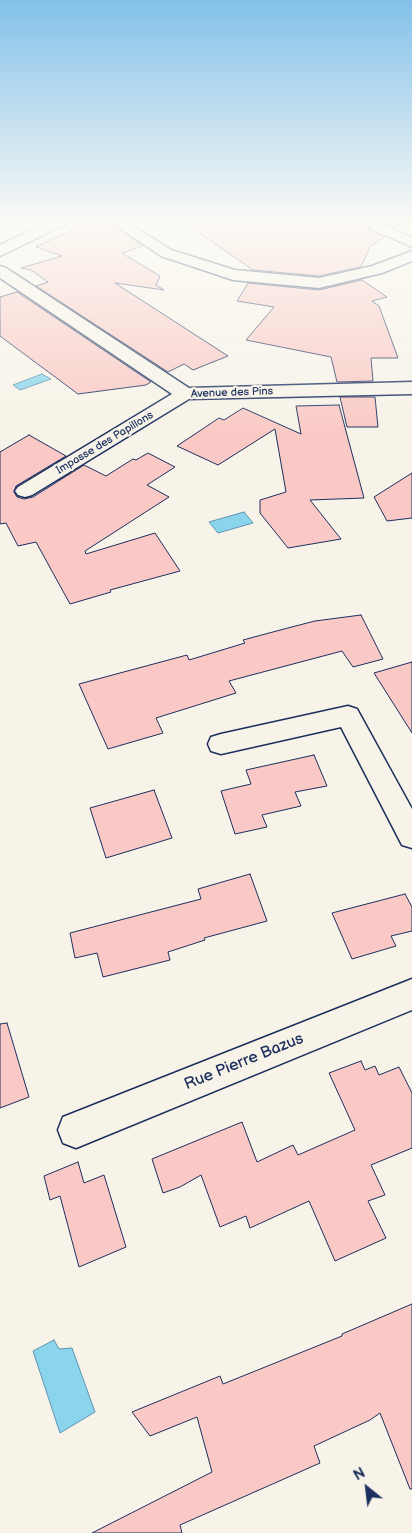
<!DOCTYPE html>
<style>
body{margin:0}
#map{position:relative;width:412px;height:1533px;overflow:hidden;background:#f7f3e8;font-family:"Balsamiq Sans",sans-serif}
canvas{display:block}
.north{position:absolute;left:342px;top:1463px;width:50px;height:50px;-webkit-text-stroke:4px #f7f3e8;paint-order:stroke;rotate:331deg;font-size:14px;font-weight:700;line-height:20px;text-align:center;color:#1b2f5e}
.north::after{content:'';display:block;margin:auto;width:18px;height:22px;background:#1b2f5e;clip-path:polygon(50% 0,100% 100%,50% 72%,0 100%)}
</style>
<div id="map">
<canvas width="412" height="1533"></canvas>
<div class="north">N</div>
</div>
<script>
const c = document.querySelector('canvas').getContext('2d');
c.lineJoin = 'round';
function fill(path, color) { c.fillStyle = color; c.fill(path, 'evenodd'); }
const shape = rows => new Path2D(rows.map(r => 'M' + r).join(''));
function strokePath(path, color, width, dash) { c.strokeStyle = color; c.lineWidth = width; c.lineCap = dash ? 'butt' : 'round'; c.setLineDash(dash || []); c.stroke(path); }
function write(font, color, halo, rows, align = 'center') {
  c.font = font + ' "Balsamiq Sans",sans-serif'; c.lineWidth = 4.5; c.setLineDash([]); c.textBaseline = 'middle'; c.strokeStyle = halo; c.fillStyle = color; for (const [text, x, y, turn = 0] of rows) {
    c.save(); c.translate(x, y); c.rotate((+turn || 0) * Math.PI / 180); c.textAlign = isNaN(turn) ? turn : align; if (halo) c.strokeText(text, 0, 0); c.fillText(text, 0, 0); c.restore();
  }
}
const water = shape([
 [42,374,51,379,20,390,13,385,42,374],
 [244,512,253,523,218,533,209,522,244,512],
 [54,1340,59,1349,72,1348,95,1412,60,1433,33,1351,54,1340]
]);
fill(water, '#8bd5ec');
strokePath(water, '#5e93b3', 1);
const building = shape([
 [182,221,373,221,367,225,369,230,384,237,370,247,361,267,319,276,253,270,182,221],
 [378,221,407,221,396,228,378,221],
 [93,222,120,230,143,246,122,253,160,276,156,285,164,290,115,283,228,356,193,370,184,364,168,372,36,286,48,282,31,270,21,268,62,256,36,247,79,226,82,227,93,222],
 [362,280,387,297,372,301,379,306,398,358,371,358,373,381,337,382,331,357,246,340,274,307,237,301,248,283,319,290,362,280],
 [17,292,151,382,146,385,78,394,0,336,0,297,17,292],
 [340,397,375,397,378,427,347,427,340,397],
 [339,405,364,498,310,500,341,539,288,548,260,513,260,500,286,492,275,429,218,465,177,446,219,418,224,420,243,408,301,434,296,406,339,405],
 [29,435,66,456,16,486,14,492,17,497,24,499,33,497,84,465,106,476,133,459,136,460,148,453,175,467,147,485,169,497,85,551,86,554,155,533,180,571,110,590,111,592,70,604,36,542,18,546,6,523,0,524,0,452,29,435],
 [412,473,412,518,387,521,374,497,412,473],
 [361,615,383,659,353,667,342,651,229,681,236,693,156,718,163,733,108,749,79,684,187,655,189,660,245,643,243,640,284,629,315,621,361,615],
 [412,662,412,733,374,673,412,662],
 [314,755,327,786,295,792,301,806,262,815,267,827,235,834,221,791,251,784,246,770,314,755],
 [154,790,172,838,106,858,90,808,154,790],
 [250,874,267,921,204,938,205,940,168,952,170,960,103,977,97,953,75,958,70,933,201,899,198,889,250,874],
 [405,894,412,907,412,931,391,936,396,946,352,959,332,913,405,894],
 [7,1023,29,1097,0,1108,0,1024,7,1023],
 [361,1061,365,1070,375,1066,379,1075,399,1067,412,1093,412,1148,371,1165,385,1195,368,1201,386,1238,335,1261,309,1201,250,1228,246,1216,220,1227,201,1175,180,1187,163,1193,152,1159,242,1122,257,1162,293,1145,298,1155,355,1130,329,1073,361,1061],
 [78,1162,84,1183,104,1175,126,1247,79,1267,60,1196,50,1200,44,1176,78,1162],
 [412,1304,412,1489,410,1489,380,1413,370,1420,314,1446,320,1463,180,1525,182,1533,92,1533,212,1472,197,1417,150,1436,132,1412,220,1376,223,1384,342,1336,342,1334,412,1304]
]);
fill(building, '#fac9c5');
strokePath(building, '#1b2f5e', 1);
const street = shape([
 [50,221,68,221,66,224,0,256,0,245,50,221],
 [110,221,126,221,171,250,235,270,319,278,372,266,412,251,412,261,382,273,319,288,233,280,161,256,110,221],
 [376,222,412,237,412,247,371,229,369,226,371,223,376,222],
 [0,266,6,268,189,388,412,382,412,394,189,399,32,495,25,497,18,495,15,491,18,487,172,394,0,278,0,266],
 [348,706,357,709,412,809,412,848,402,845,341,727,221,754,211,751,208,744,211,737,221,734,348,706],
 [412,979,412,1010,76,1148,63,1143,58,1130,63,1117,412,979]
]);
strokePath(street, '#1b2f5e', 3);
fill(street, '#f7f3e8');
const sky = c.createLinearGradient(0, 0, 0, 435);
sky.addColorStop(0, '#83c1ea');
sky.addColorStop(0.51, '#fbfaf5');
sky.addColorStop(1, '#fbfaf500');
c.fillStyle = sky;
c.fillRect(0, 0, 412, 435);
write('11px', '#1b2f5e', '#f7f3e8', [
 ["Avenue des Pins",232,393,-2],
 ["Impasse des Papillons",105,443,-31]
]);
write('16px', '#1b2f5e', '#f7f3e8', [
 ["Rue Pierre Bazus",244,1062,-22]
]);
</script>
